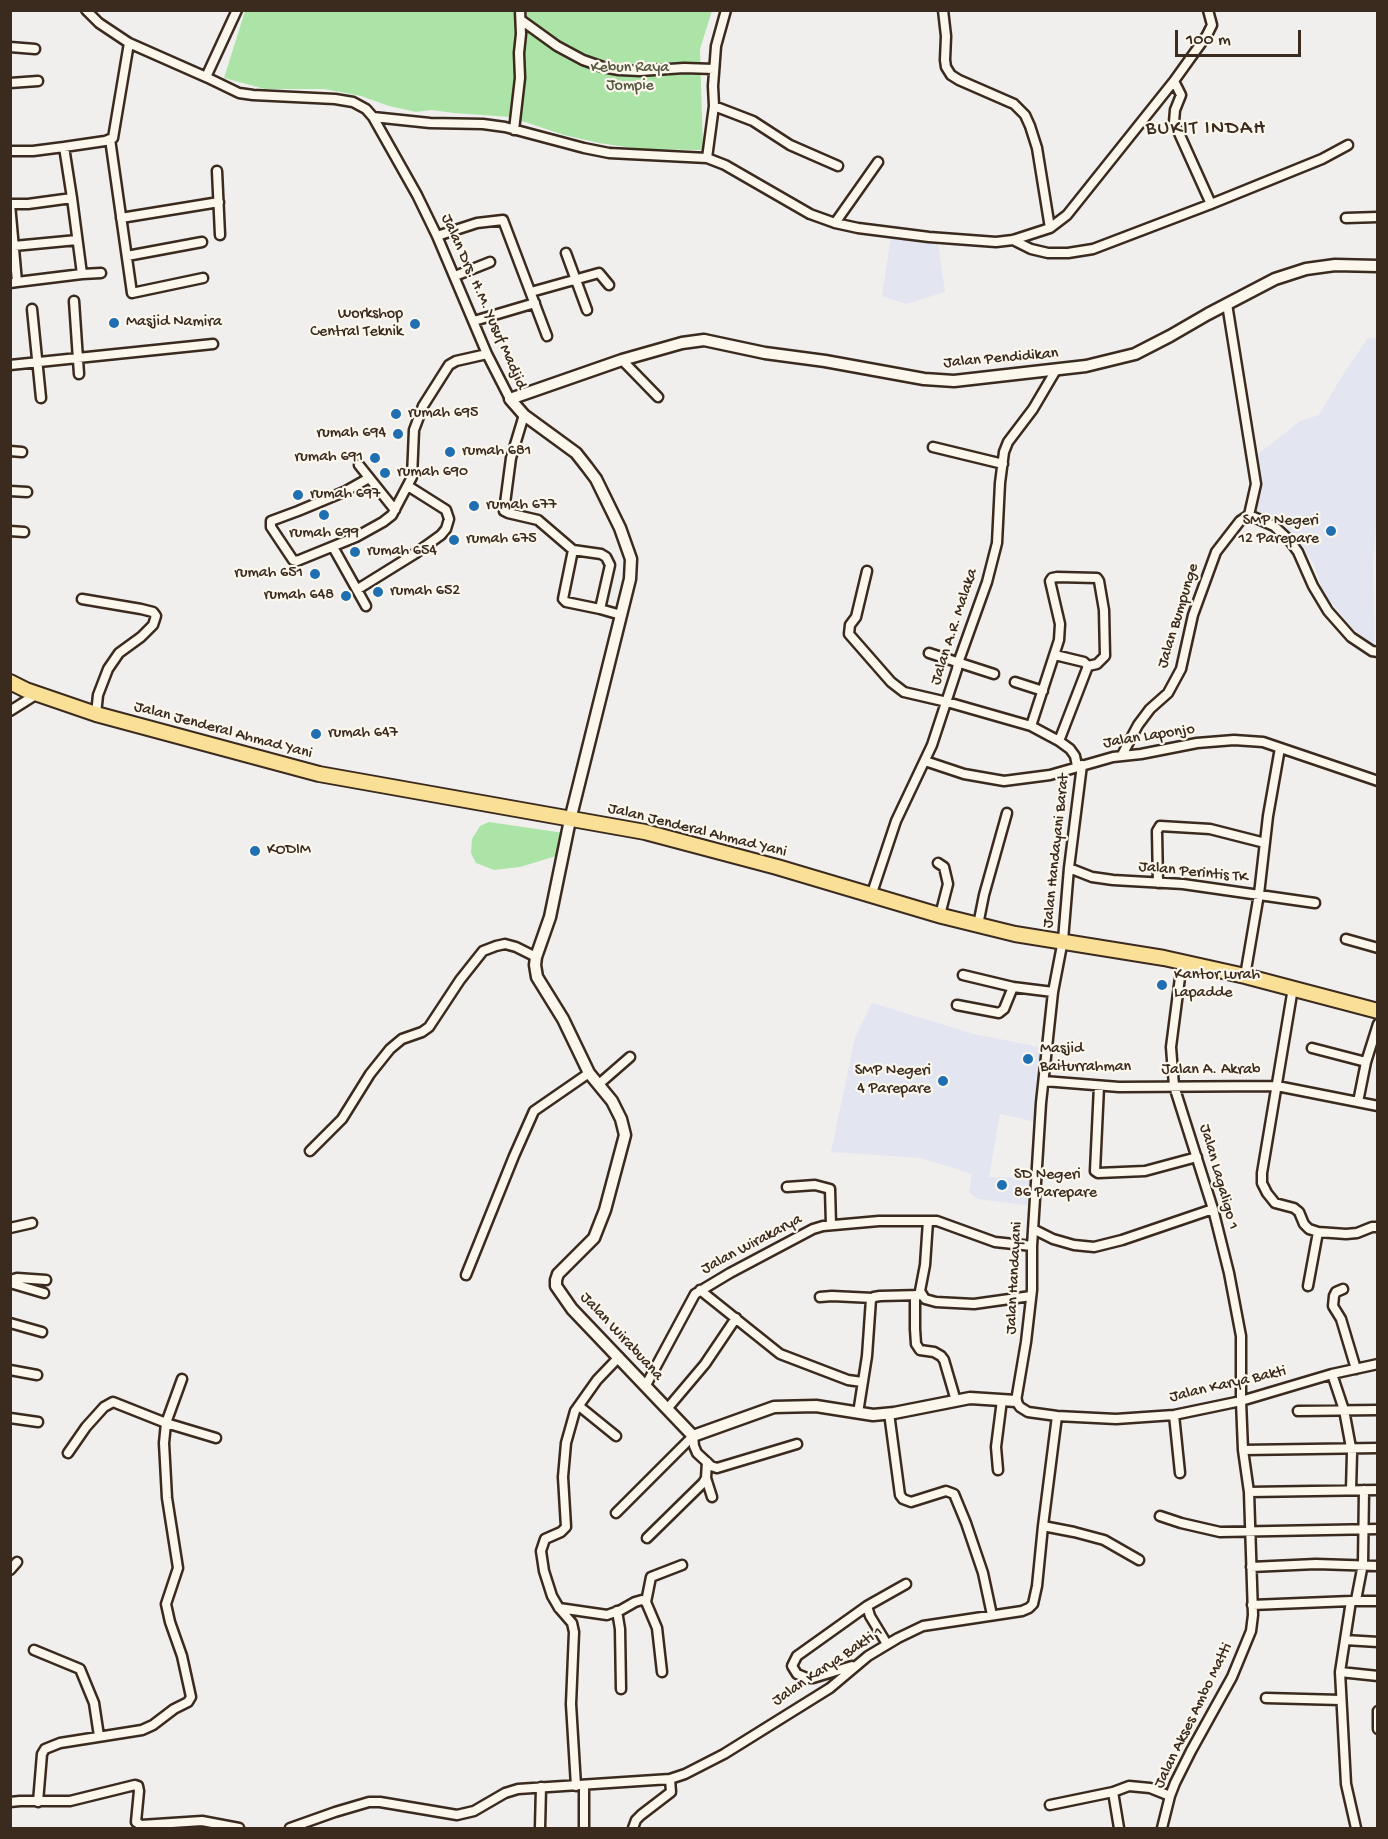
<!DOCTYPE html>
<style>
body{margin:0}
#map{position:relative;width:1388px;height:1839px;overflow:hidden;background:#f0efee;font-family:"Gochi Hand",sans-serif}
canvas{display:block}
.frame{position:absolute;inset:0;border:12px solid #3b2a1e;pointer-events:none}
.scale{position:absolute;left:1175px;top:30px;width:126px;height:27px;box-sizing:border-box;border:3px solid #3b2a1e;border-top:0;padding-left:8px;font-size:18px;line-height:21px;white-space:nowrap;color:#3b2a1e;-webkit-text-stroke:4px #fbf7ec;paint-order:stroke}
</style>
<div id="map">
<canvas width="1388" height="1839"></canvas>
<div class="frame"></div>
<div class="scale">100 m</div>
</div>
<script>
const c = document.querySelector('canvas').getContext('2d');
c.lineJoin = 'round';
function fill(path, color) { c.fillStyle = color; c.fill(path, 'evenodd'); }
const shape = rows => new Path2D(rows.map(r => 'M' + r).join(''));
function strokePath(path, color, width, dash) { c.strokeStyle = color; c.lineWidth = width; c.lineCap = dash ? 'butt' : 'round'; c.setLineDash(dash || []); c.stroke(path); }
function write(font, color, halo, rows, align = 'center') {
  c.font = font + ' "Gochi Hand",sans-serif'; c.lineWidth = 4.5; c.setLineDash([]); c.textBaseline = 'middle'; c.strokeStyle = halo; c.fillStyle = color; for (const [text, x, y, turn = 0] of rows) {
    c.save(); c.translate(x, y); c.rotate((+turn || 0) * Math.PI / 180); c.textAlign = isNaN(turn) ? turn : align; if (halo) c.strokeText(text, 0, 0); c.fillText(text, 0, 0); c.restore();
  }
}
fill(shape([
 [891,236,938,243,945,292,906,304,882,296],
 [1368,338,1377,338,1378,497,1373,564,1375,647,1352,628,1323,592,1314,564,1291,532,1254,512,1260,482,1257,455,1300,421,1319,415,1339,381],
 [872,1003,974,1034,1045,1048,1036,1122,1000,1114,989,1177,1033,1178,1032,1206,978,1199,969,1192,972,1174,921,1158,831,1152,855,1037]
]), '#e3e5f1');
fill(shape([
 [245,11,712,11,700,49,703,150,639,149,599,143,564,135,510,117,454,113,431,110,416,112,389,106,361,96,324,89,265,89,224,78],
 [489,822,564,833,556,856,520,867,494,870,476,863,471,853,472,839,480,826]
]), '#ace4a8');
const minor = shape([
 [86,10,99,23,129,43,206,77,239,93,253,95,335,99,353,102,366,109,373,117,417,195,437,236,487,354,510,399],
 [943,10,946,36,945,60,946,67,951,75,959,80,1014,104,1025,115,1030,126,1037,148,1050,228],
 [521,20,557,46,583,60,603,67,619,70,640,71,684,68,714,69],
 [10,47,35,49],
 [206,77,237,10],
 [1174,81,1181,95,1175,110,1174,122,1211,204],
 [10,83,38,81],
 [714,106,753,121,790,145,838,166],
 [373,117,430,123,483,124,505,127,584,148,609,153,707,158,725,165,810,214,835,223,858,228,929,237,996,242,1013,240,1050,228,1067,215,1174,81,1207,35,1212,25,1208,10],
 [514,130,520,78,519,53,521,34,520,10],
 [110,139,132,293,203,278],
 [10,151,33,151,64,147,105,141,113,138,129,43],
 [707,158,714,106,713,86,716,46,726,10],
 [217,171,220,235],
 [10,204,17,282,10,283],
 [11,204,28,204,72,198],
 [121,218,219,202],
 [1346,218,1378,217],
 [835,223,878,162],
 [437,236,477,223,503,220,547,336],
 [1013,240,1031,249,1048,253,1068,253,1093,249,1211,204,1322,159,1348,145],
 [14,246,77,240],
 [566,253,587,310],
 [127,256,202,242],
 [82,274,101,273],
 [455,276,490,262],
 [17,282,82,274,72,198,64,147],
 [531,292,599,273,609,285],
 [74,301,79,374],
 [32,309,41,398],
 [474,321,535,303],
 [622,360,658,397],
 [10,365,213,344],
 [524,415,511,458,504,511,508,513,538,520,573,550,601,554,606,557,610,565,600,609,621,615],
 [933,447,1003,464],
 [10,451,22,452],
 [359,465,395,510],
 [369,478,346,491,298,511,271,521,271,527,293,560,297,561,356,537,383,522,392,515,412,477,414,430,423,406,449,365,456,361,487,354],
 [10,491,27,492],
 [1249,515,1274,526,1290,541,1298,552,1313,586,1328,611,1351,637,1372,651,1378,652],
 [10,531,24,532],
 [333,547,366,606],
 [573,550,563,599,566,602,600,609],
 [867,571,856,617,850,625,849,634,891,682,904,692,947,702,1031,726,1059,640,1060,624,1050,581,1052,578,1057,577,1097,578,1099,581,1104,610,1105,656,1097,664,1088,666],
 [358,589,416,553,441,535,446,529,449,519,446,510,408,486],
 [82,599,141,609,153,612,156,616,153,625,141,637,119,653,108,669,98,695,96,714],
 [929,653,994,674],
 [1055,655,1084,662,1088,666,1059,741],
 [1015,682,1043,691],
 [10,711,37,694],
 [1031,726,1059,741,1070,749,1075,756,1077,766],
 [1122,755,1138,725,1150,709,1168,693,1181,669,1193,615,1216,552,1240,521,1249,515,1256,484,1227,304],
 [925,761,964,774,1004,781,1050,775,1113,757,1141,754,1197,743,1234,740,1263,742,1378,781],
 [1082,765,1069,868,1063,940,1053,992,1041,1103,1032,1246,1032,1290,1026,1342,1016,1401,1020,1407,1028,1412,1057,1416,1116,1419,1174,1415,1241,1401,1332,1374,1378,1364],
 [938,863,944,867,948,884,940,915],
 [1069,868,1092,877,1113,880,1183,884,1315,903],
 [1158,883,1157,831,1160,826,1210,829,1265,843],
 [871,896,896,821,932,745,957,669,958,663,987,582,997,543,1000,483,1004,452,1008,442,1033,409,1056,370],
 [978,925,984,895,1007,813],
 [1346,939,1378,948],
 [963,975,1013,987,1053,992],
 [1245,976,1259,894,1268,816,1280,748],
 [1293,988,1262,1173,1262,1183,1267,1193,1275,1203,1294,1208,1299,1212,1304,1224,1309,1229,1318,1232,1346,1234,1357,1233,1372,1227,1378,1227],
 [957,1005,999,1013,1004,1009,1013,987],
 [1312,1048,1366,1062],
 [1044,1081,1119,1087,1277,1086,1378,1106],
 [599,1084,630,1057],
 [1099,1086,1095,1171,1098,1173,1145,1171,1197,1157],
 [1358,1102,1366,1062,1378,1024],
 [310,1151,342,1119,370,1074,390,1049,402,1039,422,1032,429,1027,460,980,483,951,496,946,505,944,516,947,536,957],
 [787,1187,815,1185,830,1189,831,1225],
 [928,1221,925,1265,920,1291,925,1299,936,1302,974,1304,1031,1296],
 [10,1228,32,1223],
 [1033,1229,1053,1239,1074,1245,1094,1247,1122,1240,1213,1209],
 [466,1275,514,1156,534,1111,589,1073],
 [10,1280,17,1278,46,1280],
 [10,1283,44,1293],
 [1308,1286,1318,1232],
 [1343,1289,1336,1292,1334,1296,1333,1306,1341,1319,1356,1369],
 [700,1290,780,1354,848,1380,862,1382],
 [915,1295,915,1329,916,1344,920,1350,934,1352,941,1356,944,1360,956,1401],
 [820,1297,832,1296,873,1298],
 [10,1323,42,1332],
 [10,1370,37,1375],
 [1332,1374,1344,1410,1352,1453,1351,1490],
 [646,1385,695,1294,730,1273,813,1229,823,1226,879,1221,937,1221,995,1242,1032,1246],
 [579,1406,616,1436],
 [667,1409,705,1364,736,1318],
 [1298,1411,1378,1410],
 [858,1413,867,1356,871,1299,874,1297,880,1296,921,1295],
 [889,1413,900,1495,903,1499,911,1502,946,1491,954,1494,966,1523,983,1573,992,1615],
 [1174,1415,1180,1473],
 [10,1418,38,1422],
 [1243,1450,1378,1448],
 [68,1453,86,1427,104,1407,113,1402,166,1423,216,1438],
 [998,1470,996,1447,1002,1400],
 [706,1478,712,1497],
 [1249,1492,1378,1490],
 [616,1513,693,1436,694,1446,697,1453,711,1466,717,1468,797,1444],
 [1160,1516,1181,1523,1220,1532,1378,1529],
 [1043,1526,1074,1532,1104,1540,1139,1560],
 [647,1538,703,1483,706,1478,707,1462],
 [1251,1567,1316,1564,1378,1566],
 [10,1570,17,1562],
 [1356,1600,1363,1564,1364,1490],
 [646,1602,651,1577,682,1565],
 [1252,1605,1351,1601],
 [559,1608,607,1615,621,1610,635,1602,642,1600,646,1602,657,1628,662,1672],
 [617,1611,620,1629,621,1689],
 [1345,1640,1378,1642],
 [887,1644,870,1616,867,1606,906,1584],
 [34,1650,80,1669,94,1703,99,1736],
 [852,1666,813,1678,807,1678,797,1674,792,1666,797,1656,867,1606],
 [1340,1672,1378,1676],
 [1266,1698,1341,1700],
 [1378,1711,1378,1729],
 [584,1785,584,1828],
 [576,1786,571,1704,574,1632,572,1623,559,1608,552,1596,544,1571,541,1551,545,1539,561,1532,566,1527,563,1477,566,1443,575,1411,597,1380,619,1357],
 [1113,1792,1119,1828],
 [10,1802,20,1801,70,1801,135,1785,138,1786,139,1791,136,1822,141,1825,202,1821,239,1828],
 [38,1802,42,1754,45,1749,60,1743,142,1730,153,1725,174,1709,188,1702,191,1697,182,1656,170,1622,166,1604,178,1568,167,1498,164,1443,166,1423,182,1379],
 [1050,1805,1113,1792,1129,1786,1150,1788,1170,1796],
 [290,1828,335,1812,369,1802,380,1802,457,1815,474,1811,505,1793,518,1789,670,1779],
 [540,1828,541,1787],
 [633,1828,636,1820,641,1815,671,1792,670,1779,685,1774,724,1754,830,1688,868,1656,898,1638,923,1626,1022,1611,1029,1608,1033,1604,1037,1586,1043,1526,1057,1416],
 [1162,1828,1170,1796,1175,1783,1191,1751,1232,1677,1251,1631,1253,1615,1249,1492,1243,1450,1241,1401,1241,1336,1229,1273,1213,1209,1174,1086,1171,1047,1182,962],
 [1356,1828,1346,1784,1340,1672,1351,1601,1378,1601]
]);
const tertiary = shape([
 [1016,1401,970,1398,894,1413,873,1415,816,1406,774,1407,693,1436,572,1309,556,1286,556,1280,558,1274,594,1238,605,1210,625,1135,621,1119,612,1101,589,1073,563,1019,537,977,535,965,536,957,550,917,570,820,630,579,631,559,620,528,596,479,587,467,576,453,524,415,510,399,622,360,682,343,704,340,765,353,825,361,924,379,954,381,1086,366,1135,354,1170,336,1208,314,1275,279,1306,269,1335,265,1378,266]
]);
const trunk = shape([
 [10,682,26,690,96,714,319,774,645,832,777,867,942,916,1015,934,1164,958,1245,976,1378,1011]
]);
strokePath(minor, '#3b2a1e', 13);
strokePath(tertiary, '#3b2a1e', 15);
strokePath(trunk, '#3b2a1e', 18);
strokePath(minor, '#fbf7ec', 8);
strokePath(tertiary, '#fbf7ec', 10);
strokePath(trunk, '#fadf96', 14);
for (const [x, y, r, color] of [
 [114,323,6,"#1f6fb2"],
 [415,324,6,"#1f6fb2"],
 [396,414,6,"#1f6fb2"],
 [398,434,6,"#1f6fb2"],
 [450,452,6,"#1f6fb2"],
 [375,458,6,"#1f6fb2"],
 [385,473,6,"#1f6fb2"],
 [298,495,6,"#1f6fb2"],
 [474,506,6,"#1f6fb2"],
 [324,515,6,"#1f6fb2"],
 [1331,531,6,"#1f6fb2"],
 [454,540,6,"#1f6fb2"],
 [355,552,6,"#1f6fb2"],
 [315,574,6,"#1f6fb2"],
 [378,592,6,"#1f6fb2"],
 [346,596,6,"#1f6fb2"],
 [316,734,6,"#1f6fb2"],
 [255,851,6,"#1f6fb2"],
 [1162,985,6,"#1f6fb2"],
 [1028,1059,6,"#1f6fb2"],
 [943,1081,6,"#1f6fb2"],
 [1002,1185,6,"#1f6fb2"]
]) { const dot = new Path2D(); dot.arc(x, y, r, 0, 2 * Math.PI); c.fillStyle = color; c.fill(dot); strokePath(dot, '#fbf7ec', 2); }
write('16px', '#575840', '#fbf7ec', [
 ["Kebun Raya",630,69],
 ["Jompie",630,87]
]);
write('16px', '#3b2a1e', '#fbf7ec', [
 ["Jalan Drs. H.M. Yusuf Madjid",483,302,66],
 ["Jalan Pendidikan",1001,359,-5],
 ["Jalan Bumpunge",1179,616,-73],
 ["Jalan A.R. Malaka",955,627,-72],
 ["Jalan Jenderal Ahmad Yani",223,731,15],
 ["Jalan Laponjo",1149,737,-9],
 ["Jalan Jenderal Ahmad Yani",697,831,14],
 ["Jalan Handayani Barat",1057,851,-84],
 ["Jalan Perintis TK",1193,873,6],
 ["Jalan A. Akrab",1211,1071],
 ["Jalan Lagaligo 1",1218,1177,74],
 ["Jalan Wirakarya",752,1245,-28],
 ["Jalan Handayani",1015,1278,-87],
 ["Jalan Wirabuana",621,1337,47],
 ["Jalan Karya Bakti",1228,1385,-13],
 ["Jalan Karya Bakti 1",828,1667,-34],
 ["Jalan Akses Ambo Matti",1194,1716,-64]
]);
write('16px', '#3b2a1e', '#fbf7ec', [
 ["Workshop",403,315,"right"],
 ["Central Teknik",403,333,"right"],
 ["Masjid Namira",126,323],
 ["rumah 695",408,414],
 ["rumah 694",386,434,"right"],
 ["rumah 681",462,452],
 ["rumah 691",363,458,"right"],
 ["rumah 690",397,473],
 ["rumah 697",310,495],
 ["rumah 677",486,506],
 ["SMP Negeri",1319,522,"right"],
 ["12 Parepare",1319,540,"right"],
 ["rumah 699",324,534,"center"],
 ["rumah 675",466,540],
 ["rumah 654",367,552],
 ["rumah 651",303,574,"right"],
 ["rumah 652",390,592],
 ["rumah 648",334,596,"right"],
 ["rumah 647",328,734],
 ["KODIM",267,851],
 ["Kantor Lurah",1174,976],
 ["Lapadde",1174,994],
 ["Masjid",1040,1050],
 ["Baiturrahman",1040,1068],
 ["SMP Negeri",931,1072,"right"],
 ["4 Parepare",931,1090,"right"],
 ["SD Negeri",1014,1176],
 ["86 Parepare",1014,1194]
], 'left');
c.letterSpacing = '1.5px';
write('20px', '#3b2a1e', '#fbf7ec', [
 ["BUKIT INDAH",1206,130]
]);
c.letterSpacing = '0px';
</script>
